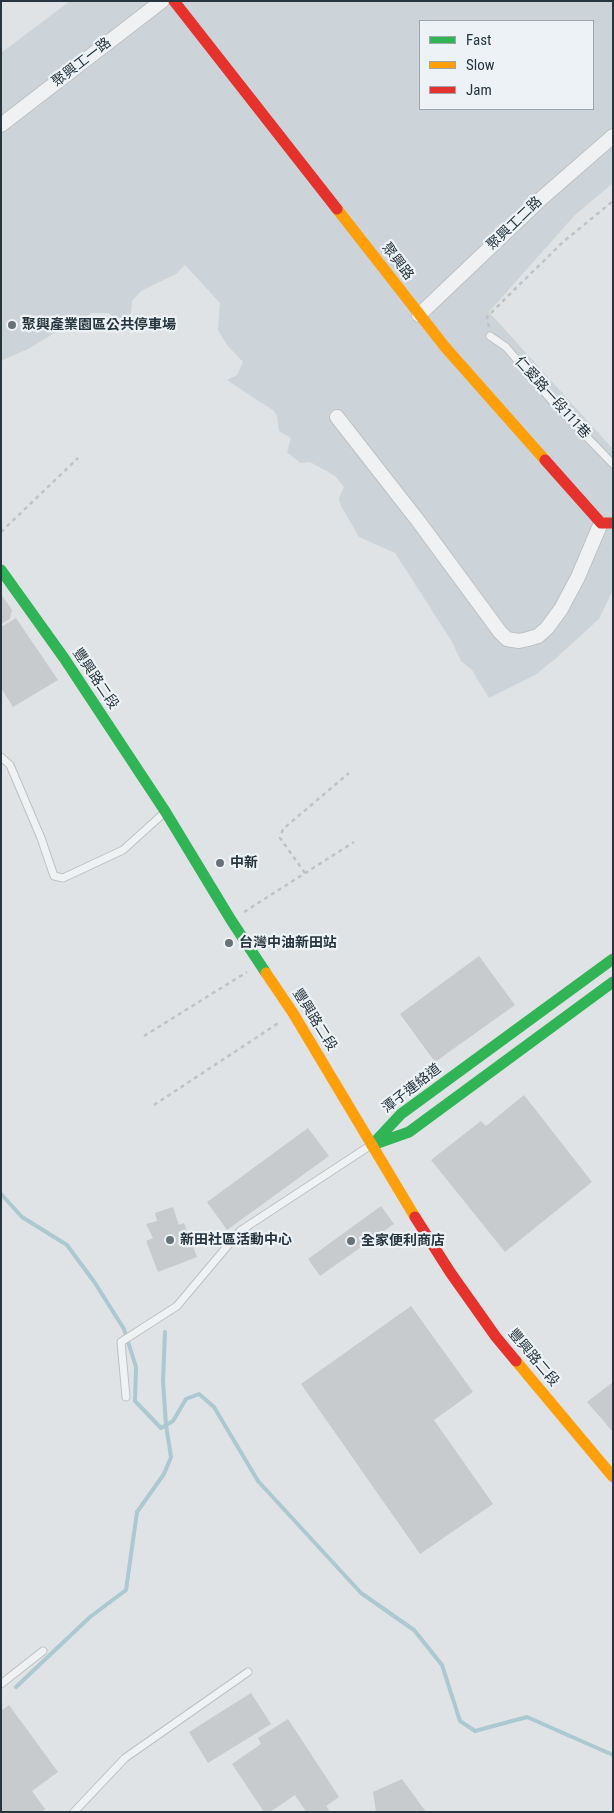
<!DOCTYPE html>
<meta charset="utf-8">
<style>
body{margin:0}
#map{position:relative;width:614px;height:1813px;overflow:hidden;background:#dfe3e5;font-family:"Roboto Condensed",sans-serif}
canvas{display:block}
.frame{position:absolute;inset:0;border:2px solid #26353e;pointer-events:none}
.legend{position:absolute;left:419px;top:20px;width:175px;height:90px;box-sizing:border-box;background:#ecf2f5;border:1px solid #9da6ac;margin:0;padding:6px 9px;list-style:none;font-size:15px;color:#26353e}
.legend li{display:flex;align-items:center;gap:10px;height:25px}
.legend b{width:25px;border:1px solid #9da6ac}
</style>
<div id="map">
<canvas width="614" height="1813"></canvas>
<div class="frame"></div>
<ul class="legend">
<li><b style="height:6px;background:#30b455"></b>Fast</li>
<li><b style="height:6px;background:#ff9f0a"></b>Slow</li>
<li><b style="height:6px;background:#e5322d"></b>Jam</li>
</ul>
</div>
<script>
const c = document.querySelector('canvas').getContext('2d');
c.lineJoin = 'round';
function fill(path, color) { c.fillStyle = color; c.fill(path, 'evenodd'); }
const shape = rows => new Path2D(rows.map(r => 'M' + r).join(''));
function strokePath(path, color, width, dash) { c.strokeStyle = color; c.lineWidth = width; c.lineCap = dash ? 'butt' : 'round'; c.setLineDash(dash || []); c.stroke(path); }
function write(font, color, halo, rows, align = 'center') {
  c.font = font + ' "Roboto Condensed","Noto Sans TC",sans-serif'; c.lineWidth = 4.5; c.setLineDash([]); c.textBaseline = 'middle'; c.strokeStyle = halo; c.fillStyle = color; for (const [text, x, y, turn = 0] of rows) {
    c.save(); c.translate(x, y); c.rotate((+turn || 0) * Math.PI / 180); c.textAlign = isNaN(turn) ? turn : align; if (halo) c.strokeText(text, 0, 0); c.fillText(text, 0, 0); c.restore();
  }
}
fill(shape([
 [70,1,613,1,613,183,574,216,489,312,613,449,613,590,599,619,554,660,535,675,489,698,472,670,461,661,451,640,395,553,359,537,341,506,339,498,344,487,335,476,310,462,300,463,287,452,291,438,279,431,277,416,274,411,227,380,237,375,243,362,227,345,218,330,220,303,185,265,176,274,141,291,132,301,130,323,126,326,108,313,91,313,78,324,53,334,28,349,1,361,1,53],
 [420,21,593,21,593,109,420,109]
]), '#cdd4d9');
strokePath(shape([
 [1,1194,22,1217,67,1245,95,1283,124,1329,136,1367,135,1401,161,1428,173,1421,186,1399,199,1394,214,1407,258,1481,361,1593,414,1630,442,1665,460,1721,475,1731,527,1717,613,1755],
 [16,1687,90,1617,126,1590,137,1512,164,1474,171,1457,166,1425,163,1381,165,1332]
]), '#acc8d1', 4);
fill(shape([
 [1,594,12,610,10,619,1,624],
 [16,618,58,680,13,707,1,688,1,627],
 [479,956,515,1005,435,1062,400,1014],
 [524,1095,592,1182,505,1252,431,1160,481,1121,486,1126],
 [308,1128,329,1156,227,1230,207,1202],
 [381,1206,394,1224,320,1276,308,1259],
 [173,1207,179,1225,184,1223,197,1257,158,1272,146,1241,153,1238,146,1224,157,1221,155,1213],
 [411,1306,473,1392,434,1420,493,1504,420,1554,301,1384],
 [613,1382,613,1432,587,1402],
 [251,1693,271,1724,208,1763,189,1732],
 [9,1705,58,1772,32,1791,45,1809,42,1812,1,1812,1,1711],
 [288,1719,339,1797,326,1806,330,1812,306,1812,295,1795,270,1812,264,1812,232,1764,261,1744,258,1738],
 [402,1779,426,1812,376,1812,373,1792]
]), '#c7cbcd');
const lane = shape([
 [490,336,506,347,552,401,613,464],
 [1,757,10,765,41,838,54,876,63,878,123,850,164,813],
 [126,1397,121,1342,177,1306,240,1231,371,1145],
 [1,1684,43,1651],
 [74,1812,125,1758,248,1672]
]);
const street = shape([
 [1,125,162,1],
 [419,315,543,197,613,136],
 [337,417,419,522,500,632,507,639,519,641,528,639,538,636,547,628,561,609,578,577,601,523]
]);
strokePath(lane, '#bdc1c3', 9);
strokePath(street, '#bdc1c3', 16);
strokePath(shape([
 [489,327,487,317,514,290,563,242,613,201],
 [1,532,78,458],
 [305,873,280,838,283,829,349,773],
 [244,912,354,842],
 [144,1036,247,972],
 [154,1105,280,1022]
]), '#bfc3c5', 2.5, [4, 4]);
strokePath(lane, '#eff1f2', 7);
strokePath(street, '#eff1f2', 14);
strokePath(shape([
 [1,570,64,658,165,811,231,920,266,973],
 [375,1144,409,1132,613,982],
 [372,1145,401,1114,613,959]
]), '#30b455', 11);
strokePath(shape([
 [337,209,445,347,545,460],
 [266,973,293,1013,415,1217],
 [516,1361,613,1477]
]), '#ff9f0a', 11);
strokePath(shape([
 [174,1,337,209],
 [545,460,601,523,613,523],
 [415,1217,450,1272,496,1337,516,1361]
]), '#e5322d', 11);
for (const [x, y, r, color] of [
 [12,325,5,"#677278"],
 [220,863,5,"#677278"],
 [229,943,5,"#677278"],
 [170,1240,5,"#677278"],
 [351,1241,5,"#677278"]
]) { const dot = new Path2D(); dot.arc(x, y, r, 0, 2 * Math.PI); c.fillStyle = color; c.fill(dot); strokePath(dot, '#ecf2f5', 2); }
write('14px', '#26353e', '#ecf2f5', [
 ["聚興工一路",82,63,-38],
 ["聚興工二路",515,224,-44],
 ["聚興路",397,262,52],
 ["仁愛路一段111巷",552,398,48],
 ["豐興路二段",95,679,56],
 ["豐興路二段",314,1020,58],
 ["潭子連絡道",412,1089,-38],
 ["豐興路二段",533,1358,50]
]);
write('bold 14px', '#26353e', '#ecf2f5', [
 ["聚興產業園區公共停車場",22,325],
 ["中新",230,863],
 ["台灣中油新田站",239,943],
 ["新田社區活動中心",180,1240],
 ["全家便利商店",361,1241]
], 'left');
</script>
